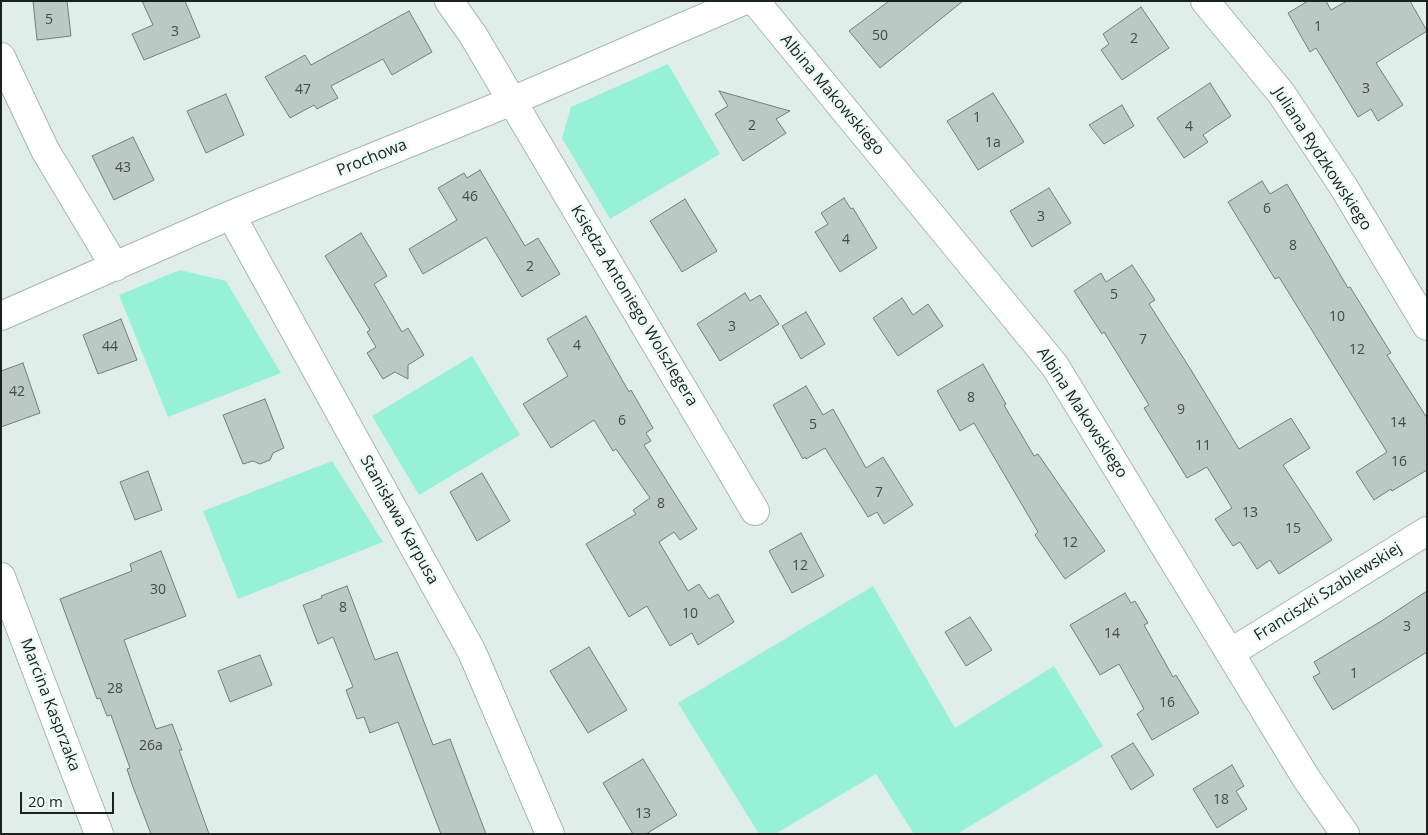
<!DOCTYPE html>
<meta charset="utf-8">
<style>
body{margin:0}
#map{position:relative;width:1428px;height:835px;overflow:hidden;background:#e0eee9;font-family:"Open Sans",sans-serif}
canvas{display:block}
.frame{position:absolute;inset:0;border:2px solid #1b211f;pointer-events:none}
.scale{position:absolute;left:20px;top:792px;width:94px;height:22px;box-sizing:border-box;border:2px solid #1b211f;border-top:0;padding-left:6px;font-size:15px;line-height:18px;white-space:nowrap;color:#1b211f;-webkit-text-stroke:4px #edfcf7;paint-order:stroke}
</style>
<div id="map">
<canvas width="1428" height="835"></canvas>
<div class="frame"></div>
<div class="scale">20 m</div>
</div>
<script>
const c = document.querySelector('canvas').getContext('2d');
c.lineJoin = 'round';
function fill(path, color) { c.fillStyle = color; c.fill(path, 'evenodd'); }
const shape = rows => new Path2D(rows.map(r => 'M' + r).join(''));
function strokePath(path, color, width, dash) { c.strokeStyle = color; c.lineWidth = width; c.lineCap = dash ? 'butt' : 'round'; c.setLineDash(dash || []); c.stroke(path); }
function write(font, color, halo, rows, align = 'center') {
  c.font = font + ' "Open Sans",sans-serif'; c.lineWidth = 5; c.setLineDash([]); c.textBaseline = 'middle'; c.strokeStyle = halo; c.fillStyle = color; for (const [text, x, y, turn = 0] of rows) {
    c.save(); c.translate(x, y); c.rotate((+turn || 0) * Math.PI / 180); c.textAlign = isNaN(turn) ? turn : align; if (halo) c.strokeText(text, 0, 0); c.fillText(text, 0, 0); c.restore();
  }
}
fill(shape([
 [668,64,720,154,610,219,562,138,571,107],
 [180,270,226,281,281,373,168,417,119,295],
 [472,356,520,435,419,495,372,416],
 [332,461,383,542,238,599,203,511],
 [873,586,955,728,1054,666,1103,746,957,834,914,834,876,774,775,834,759,834,678,703]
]), '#96f1d7');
const building = shape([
 [33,1,67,1,71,36,37,40,33,1],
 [142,1,185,1,200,37,144,60,132,34,153,25,142,1],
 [889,1,963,1,880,68,849,31,889,1],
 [1308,1,1326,1,1331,10,1347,1,1410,1,1427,31,1376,63,1403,105,1378,121,1371,109,1358,117,1316,48,1310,52,1288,13,1308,1],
 [1141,7,1169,48,1122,80,1101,50,1109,44,1103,34,1141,7],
 [409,11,432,52,392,75,383,59,331,86,338,98,317,109,314,105,290,118,265,77,305,55,311,65,409,11],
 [1210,83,1231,116,1203,135,1208,142,1184,158,1157,118,1210,83],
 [719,91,790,111,776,119,786,133,743,161,715,114,728,106,719,91],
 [993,93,1024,142,978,170,947,121,993,93],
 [226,94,244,135,206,153,187,111,226,94],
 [1122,105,1134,126,1104,144,1089,125,1122,105],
 [133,137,154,180,114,200,92,156,133,137],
 [480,170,525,246,538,238,560,274,522,297,486,237,423,274,409,249,457,220,438,188,464,173,467,178,480,170],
 [1262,181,1270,194,1287,184,1348,288,1350,287,1391,353,1387,355,1427,418,1427,470,1392,491,1391,489,1374,500,1356,472,1387,452,1279,277,1275,279,1228,202,1262,181],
 [1049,188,1071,223,1032,247,1010,211,1049,188],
 [844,198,851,209,853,208,877,248,840,272,815,232,828,224,821,213,844,198],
 [685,199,717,251,682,272,650,221,685,199],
 [361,233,387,276,374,284,402,332,408,328,424,355,408,365,408,379,395,372,383,379,367,353,376,347,367,332,370,330,325,256,361,233],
 [1132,265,1155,300,1149,304,1191,370,1239,449,1291,418,1310,448,1283,465,1332,540,1279,574,1270,560,1257,569,1240,542,1233,546,1215,519,1232,508,1207,467,1187,478,1144,408,1149,405,1104,332,1102,334,1074,291,1101,273,1106,282,1132,265],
 [745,293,750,301,760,295,779,324,720,361,697,324,745,293],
 [902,298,913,315,928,304,943,326,898,356,873,318,902,298],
 [806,312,825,344,801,359,782,326,806,312],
 [586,316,629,392,631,390,653,428,646,433,651,441,644,445,697,529,680,540,674,532,659,542,688,591,699,584,709,599,718,594,734,622,698,645,692,633,670,646,647,606,629,617,586,544,636,514,633,510,650,498,616,449,613,451,594,420,551,448,523,404,568,376,547,339,586,316],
 [121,319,137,360,98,374,83,335,121,319],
 [23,363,40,413,1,427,1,371,23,363],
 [983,364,1006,404,1004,405,1034,456,1038,454,1105,551,1065,579,1035,535,1038,532,974,423,960,431,937,391,983,364],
 [806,386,823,415,833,409,866,468,883,457,913,505,884,524,877,512,868,517,825,448,806,459,805,457,803,459,773,405,806,386],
 [265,399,284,448,273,453,270,460,260,464,253,461,243,464,223,415,265,399],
 [148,471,162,510,135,520,120,482,148,471],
 [482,473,510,521,477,541,450,492,482,473],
 [801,533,824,576,792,593,769,551,801,533],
 [161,551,186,616,124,640,156,729,172,724,182,750,179,750,209,834,151,834,133,787,127,769,130,768,111,715,107,716,100,698,97,699,60,599,132,571,130,564,161,551],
 [347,586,375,660,397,652,433,745,450,739,486,834,441,834,398,722,370,733,364,717,357,719,346,690,353,687,333,637,318,644,303,605,322,598,321,596,347,586],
 [1427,591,1427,652,1333,710,1313,677,1320,673,1314,662,1383,620,1427,591],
 [1125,593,1131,603,1135,601,1148,623,1144,625,1173,677,1176,675,1199,713,1152,740,1137,714,1144,709,1119,664,1100,675,1070,625,1125,593],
 [970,617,992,650,966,666,945,632,970,617],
 [589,647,627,710,588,733,550,671,589,647],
 [260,655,272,685,230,702,218,671,260,655],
 [1133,743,1154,775,1131,790,1111,756,1133,743],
 [643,759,677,815,646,834,633,834,603,783,643,759],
 [1232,765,1244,786,1236,791,1247,809,1217,828,1193,789,1232,765]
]);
fill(building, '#bac9c4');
strokePath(building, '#727f7b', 1);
const minor = shape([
 [449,1,473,35,755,511],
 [755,1,1055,366,1306,778,1345,834],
 [1205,1,1281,93,1343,186,1427,326],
 [1,57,45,150,115,267],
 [231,215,472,652,550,834],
 [1,316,231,215,512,101,743,1],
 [1,577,99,834],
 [1230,653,1427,531]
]);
strokePath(minor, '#a8b6b1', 30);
strokePath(minor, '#fff', 28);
write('14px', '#434b48', null, [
 ["5",49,20],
 ["1",1318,27],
 ["3",175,32],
 ["50",880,36],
 ["2",1134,39],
 ["3",1366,89],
 ["47",303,90],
 ["1",977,118],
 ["2",752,126],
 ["4",1189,127],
 ["1a",993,143],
 ["43",123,168],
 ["46",470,197],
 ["6",1267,209],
 ["3",1041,217],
 ["4",846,240],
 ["8",1293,246],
 ["2",530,267],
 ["5",1114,295],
 ["10",1337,317],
 ["3",732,327],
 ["7",1143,340],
 ["4",577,346],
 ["44",110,347],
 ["12",1357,350],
 ["42",17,392],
 ["8",971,398],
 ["9",1181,410],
 ["6",622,421],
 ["14",1398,423],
 ["5",813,425],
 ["11",1203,446],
 ["16",1399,462],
 ["7",879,493],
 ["8",661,504],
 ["13",1250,513],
 ["15",1293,529],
 ["12",1070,543],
 ["12",800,566],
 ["30",158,590],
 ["8",343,608],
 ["10",690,614],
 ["3",1407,627],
 ["14",1112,634],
 ["1",1354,674],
 ["28",115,689],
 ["16",1167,703],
 ["26a",151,746],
 ["18",1221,800],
 ["13",643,814]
]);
write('16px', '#1b211f', '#edfcf7', [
 ["Albina Makowskiego",832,95,50],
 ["Prochowa",372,158,-22],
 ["Juliana Rydzkowskiego",1322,159,57],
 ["Księdza Antoniego Wolszlegera",634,306,59],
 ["Albina Makowskiego",1082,413,57],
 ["Stanisława Karpusa",399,520,61],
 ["Franciszki Szablewskiej",1328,592,-32],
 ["Marcina Kasprzaka",50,705,69]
]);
</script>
